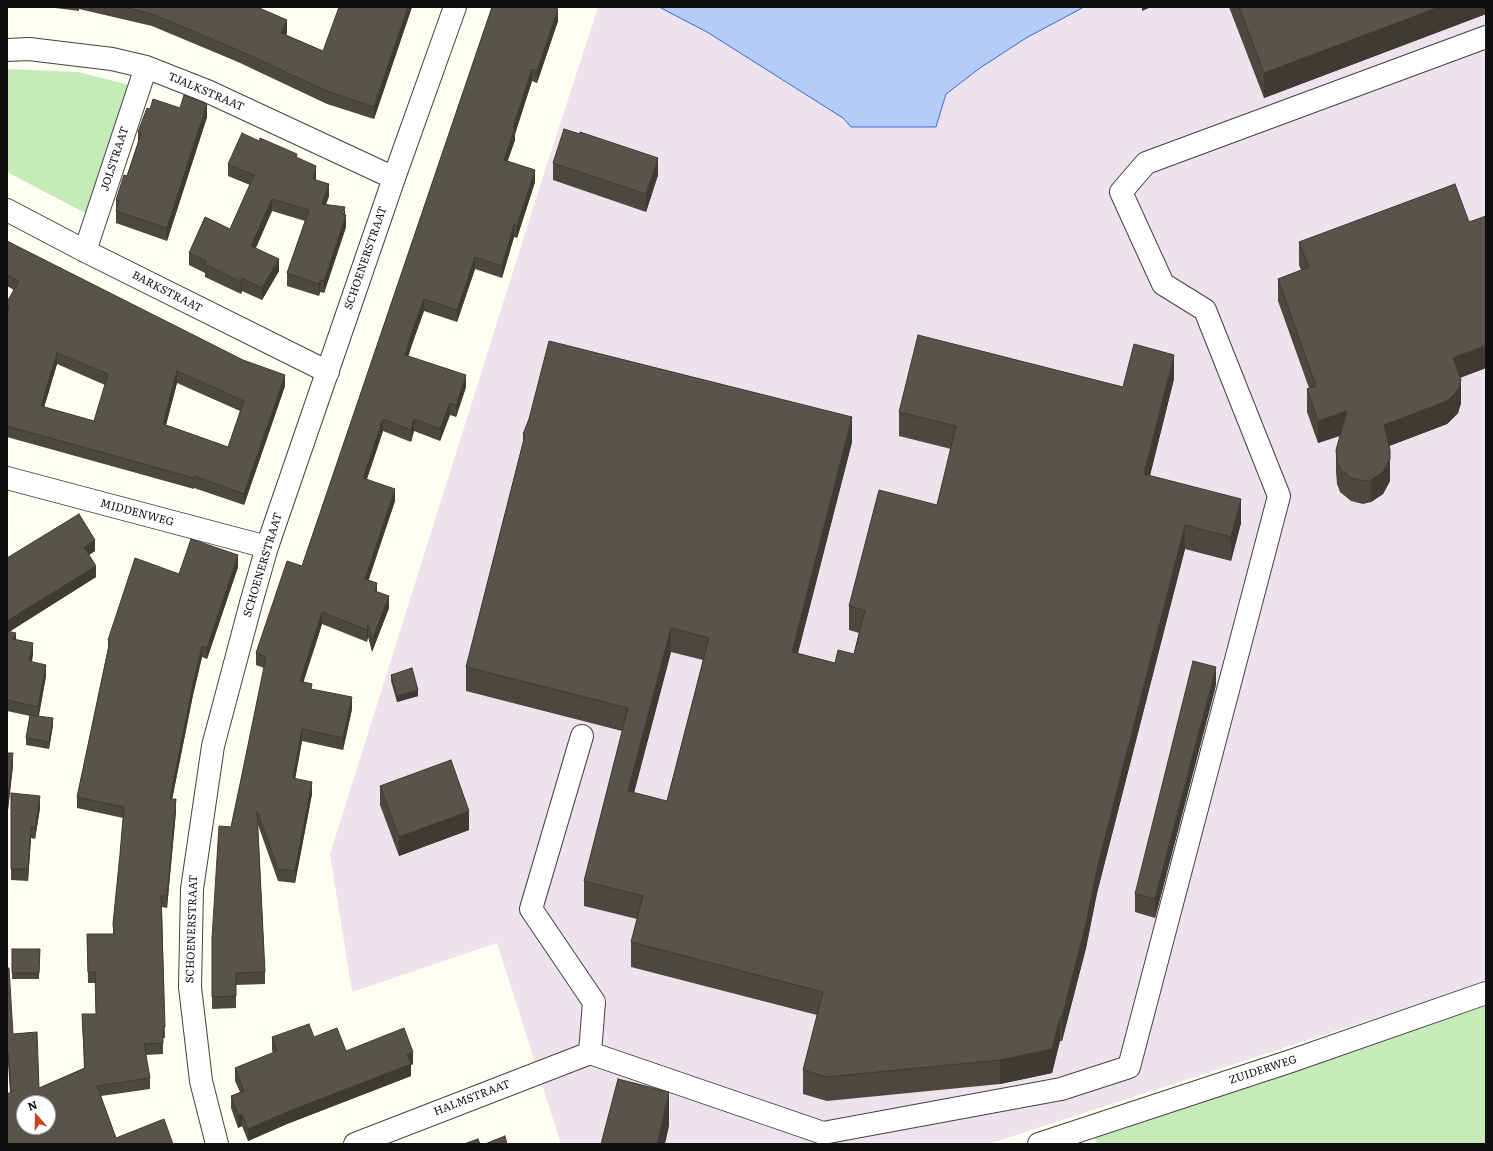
<!DOCTYPE html>
<style>
body{margin:0}
#map{position:relative;width:1493px;height:1151px;overflow:hidden;background:#fefff1;font-family:Literata,serif}
canvas{display:block}
.frame{position:absolute;inset:0;border:8px solid #0f0f0f;pointer-events:none}
.north{position:absolute;left:16px;top:1095px;width:40px;height:40px;box-sizing:border-box;background:#fff;border:1px solid #9f9f9f;border-radius:50%;rotate:340deg;font-size:11px;font-weight:700;line-height:16px;text-align:center;color:#0f0f0f}
.north::after{content:'';display:block;margin:auto;width:14px;height:18px;background:#c54621;clip-path:polygon(50% 0,100% 100%,50% 72%,0 100%)}
</style>
<div id="map">
<canvas width="1493" height="1151"></canvas>
<div class="frame"></div>
<div class="north">N</div>
</div>
<script>
const c = document.querySelector('canvas').getContext('2d');
c.lineJoin = 'round';
function fill(path, color) { c.fillStyle = color; c.fill(path, 'evenodd'); }
const shape = rows => new Path2D(rows.map(r => 'M' + r).join(''));
function strokePath(path, color, width, dash) { c.strokeStyle = color; c.lineWidth = width; c.lineCap = dash ? 'butt' : 'round'; c.setLineDash(dash || []); c.stroke(path); }
function write(font, color, halo, rows, align = 'center') {
  c.font = font + ' Literata,serif'; c.lineWidth = 4; c.setLineDash([]); c.textBaseline = 'middle'; c.strokeStyle = halo; c.fillStyle = color; for (const [text, x, y, turn = 0] of rows) {
    c.save(); c.translate(x, y); c.rotate((+turn || 0) * Math.PI / 180); c.textAlign = isNaN(turn) ? turn : align; if (halo) c.strokeText(text, 0, 0); c.fillText(text, 0, 0); c.restore();
  }
}
fill(shape([
 [598,7,1486,7,1486,982,989,1144,561,1144,497,943,352,992,330,854,538,192]
]), '#eee3ec');
fill(shape([
 [7,69,78,72,133,86,89,215,7,172],
 [1486,1006,1486,1144,1097,1144,1094,1135]
]), '#c5ebb9');
const water = shape([
 [659,7,1084,7,1026,38,980,68,946,94,936,127,851,127,843,118,707,32,659,7]
]);
fill(water, '#b4ccf8');
strokePath(water, '#386bd2', 1);
const minor = shape([
 [7,50,29,49,112,59,146,67,207,91,394,178],
 [7,210,85,251,328,372],
 [85,251,146,67],
 [7,478,267,547],
 [582,736,531,909,594,1002,590,1053,823,1133,1061,1089,1129,1067,1279,496,1205,310,1163,284,1121,192,1146,163,1486,37],
 [217,1144,201,1081,190,987,192,889,213,746,251,603,267,547,394,178,455,7],
 [355,1144,590,1053],
 [1039,1144,1291,1061,1486,993]
]);
strokePath(minor, '#424242', 24);
strokePath(minor, '#fff', 22);
fill(shape([
 [48,7,257,7,287,33,286,35,323,51,412,7,374,119,327,104,238,62,152,26,79,9,79,11],
 [492,7,554,7,553,8,558,21,537,83,532,81,515,134,515,140,507,161,535,182,517,238,514,237,502,278,475,269,457,322,424,311,408,356,466,387,456,417,450,415,440,441,414,431,411,442,383,431,367,479,395,501,368,580,389,608,372,652,368,637,367,642,322,624,316,643,303,682,312,689,352,709,343,750,302,741,295,779,312,794,295,883,278,881,258,825,265,972,265,984,236,985,236,1008,212,1009,212,938,231,827,264,668,256,665,256,653,302,566],
 [1229,7,1486,7,1486,14,1264,98],
 [150,109,207,117,167,241,116,223,116,200,127,176,138,143,138,132],
 [297,158,316,178,316,180,329,196,326,204,345,214,346,227,324,293,320,292,319,296,287,286,287,273,305,221,272,211,256,248,279,271,262,300,242,291,241,294,205,277,205,273,189,265,189,253,230,229,250,185,228,176,228,164],
 [553,163,658,175,646,212,553,180],
 [7,241,285,386,244,505,194,488,194,489,7,437,7,302,14,290,7,286],
 [57,364,105,385,94,421,44,407],
 [177,383,240,411,228,447,166,425],
 [1299,242,1486,368,1460,378,1461,403,1458,413,1447,424,1389,446,1390,481,1383,494,1371,502,1363,504,1351,501,1340,492,1337,484,1336,472,1336,450,1340,436,1318,443,1307,412,1307,389,1309,388,1278,301,1278,279,1301,270,1299,265],
 [1174,379,1150,476,1241,523,1231,561,1185,549,1097,893,1086,948,1062,1041,1060,1041,1052,1073,1000,1084,827,1101,803,1094,803,1070,817,1015,631,967,631,942,637,919,584,906,584,881,622,731,466,691,466,667,523,442,523,434,852,442,798,653,835,663,854,654,859,633,849,630,849,606,937,505,951,449,899,436,899,412,1123,387],
 [671,652,703,660,667,801,634,793],
 [95,551,89,555,96,577,9,632,16,639,33,654,32,662,46,676,39,716,53,725,49,749,26,745,26,738,30,716,7,711,7,558],
 [238,567,207,659,202,657,193,695,172,799,176,811,167,908,162,907,165,1038,163,1038,163,1054,146,1055,150,1078,150,1089,101,1096,116,1138,7,1144,10,1093,8,1063,7,1063,7,968,13,1034,39,1088,84,1068,82,1014,96,1014,95,983,88,983,87,934,113,934,113,924,120,854,123,818,77,808,77,797,108,648,108,640,179,574],
 [391,675,418,696,397,702,391,681],
 [1216,685,1155,918,1135,912,1135,894],
 [7,753,13,765,8,810,7,810],
 [380,786,469,830,399,856,380,805],
 [11,793,40,808,35,839,31,838,28,881,11,880],
 [12,949,40,949,39,979,12,979],
 [272,1037,314,1037,346,1051,413,1064,411,1065,411,1076,287,1124,248,1141,242,1126,238,1128,231,1108,231,1096,240,1092,235,1081,235,1068,273,1053,272,1050]
]), '#4c4840');
fill(shape([
 [408,7,412,7,374,119,374,107],
 [1142,7,1151,7,1142,11],
 [1439,7,1486,7,1486,14,1264,98,1264,73],
 [558,9,558,21,537,83,537,71],
 [287,20,287,33,281,45,281,33],
 [532,69,532,81,515,134,515,140,504,172,504,160,513,127],
 [207,104,207,117,167,241,167,228],
 [658,158,658,175,646,212,646,194],
 [316,166,316,178,313,191,313,179],
 [535,170,535,182,517,238,517,226],
 [329,184,329,196,322,216,322,204],
 [272,199,272,211,251,258,251,246],
 [345,207,345,218,346,215,346,227,324,293,324,281],
 [514,225,514,237,502,278,502,266],
 [475,257,475,269,457,322,457,310],
 [279,259,279,271,262,300,262,288],
 [242,278,242,291,241,294,241,282],
 [320,280,320,292,319,296,319,284],
 [424,299,424,311,414,338,405,367,405,355,414,326],
 [1486,345,1486,368,1453,380,1453,358],
 [57,353,57,364,41,418,41,406],
 [1174,355,1174,379,1144,498,1144,474],
 [177,371,177,383,163,436,163,424],
 [285,375,285,386,244,505,244,494],
 [466,375,466,387,456,417,456,405],
 [1461,380,1461,403,1458,413,1447,424,1384,448,1384,425],
 [450,403,450,415,440,441,440,429],
 [1347,411,1347,433,1318,443,1318,421],
 [852,417,852,442,792,676,792,652],
 [383,419,383,431,363,490,363,478],
 [414,419,414,431,411,442,411,430],
 [1390,450,1390,481,1383,494,1371,502,1371,480],
 [395,489,395,501,365,591,365,579],
 [1241,499,1241,523,1231,561,1231,537],
 [1185,525,1185,549,1097,893,1086,948,1062,1041,1062,1017,1097,869],
 [95,540,95,551,84,558,84,547],
 [238,555,238,567,207,659,207,648],
 [96,566,96,577,7,633,7,621],
 [377,583,377,595,375,591],
 [389,596,389,608,372,652,372,640],
 [322,612,322,624,316,643,300,693,300,681,316,631],
 [368,625,368,637,367,642,367,630],
 [671,628,671,652,628,815,628,791],
 [16,633,16,645,13,639],
 [33,643,33,654,29,673,29,661],
 [202,646,202,657,193,695,170,810,170,799,193,684],
 [46,665,46,676,38,718,38,707],
 [1216,667,1216,685,1155,918,1155,899],
 [418,690,418,696,397,702,397,696],
 [352,697,352,709,343,750,343,738],
 [53,718,53,725,49,749,49,742],
 [302,729,302,741,293,790,293,778],
 [13,753,13,765,8,810,8,799],
 [312,782,312,794,295,883,295,871],
 [40,796,40,808,35,839,35,828],
 [176,799,176,811,167,908,167,896],
 [469,811,469,830,399,856,399,837],
 [31,827,31,838,28,881,28,869],
 [1060,1017,1060,1041,1052,1073,1000,1084,1000,1060],
 [413,1052,413,1064,411,1065,411,1076,287,1124,248,1141,248,1129,407,1054],
 [669,1092,669,1126,665,1144,657,1144],
 [242,1114,242,1126,238,1128,238,1115]
]), '#3e3b34');
const building = shape([
 [123,7,257,7,287,20,281,33,323,51,339,7,408,7,374,107,327,91,238,50,152,14,123,7],
 [492,7,551,7,558,9,537,71,532,69,513,127,515,128,504,160,535,170,517,226,514,225,502,266,475,257,457,310,424,299,414,326,405,355,466,375,456,405,450,403,440,429,414,419,411,430,383,419,363,478,395,489,365,579,377,583,375,591,389,596,372,640,368,625,367,630,322,612,316,631,300,681,312,684,311,689,352,697,343,738,302,729,293,778,312,782,295,871,278,869,257,811,265,972,236,973,236,996,212,997,212,938,219,826,231,827,239,789,266,657,256,653,287,561,302,566,492,7],
 [1239,7,1439,7,1264,73,1239,7],
 [184,95,207,104,167,228,116,211,119,201,116,200,124,175,127,176,141,134,138,132,147,108,150,109,153,99,180,108,184,95],
 [564,129,580,134,580,132,658,158,646,194,553,163,564,129],
 [242,133,259,141,260,138,297,154,296,157,316,166,313,179,329,184,322,204,345,207,342,214,346,215,324,281,320,280,319,284,287,273,309,210,272,199,251,246,279,259,262,288,242,278,241,282,205,264,206,261,189,253,205,217,230,229,254,175,228,164,242,133],
 [1455,184,1469,222,1486,216,1486,345,1453,358,1461,380,1458,390,1447,401,1384,425,1390,450,1390,459,1383,472,1371,480,1363,481,1351,478,1340,469,1337,461,1336,450,1347,411,1318,421,1307,389,1316,386,1278,279,1309,267,1299,242,1455,184],
 [7,241,243,360,285,375,244,494,194,476,194,478,7,426,7,313,9,309,7,302,19,281,7,275,7,241],
 [57,353,108,374,94,421,41,406,57,353],
 [177,371,244,401,228,447,163,424,177,371],
 [918,335,1123,387,1134,344,1174,355,1144,474,1241,499,1231,537,1185,525,1097,869,1086,924,1062,1017,1060,1017,1052,1049,1000,1060,827,1077,803,1070,823,992,631,942,643,896,584,881,628,708,466,667,525,435,523,434,529,419,549,341,852,417,792,652,835,663,838,650,854,654,865,610,849,606,879,490,937,505,956,426,899,412,918,335],
 [671,628,709,638,667,801,628,791,671,628],
 [79,514,95,540,84,547,96,566,7,621,7,558,79,514],
 [191,539,238,555,207,648,202,646,193,684,170,799,176,799,167,896,161,896,165,1027,163,1027,163,1043,144,1044,150,1078,97,1086,116,1138,164,1119,173,1144,7,1144,7,1094,11,1092,8,1051,7,1051,7,968,9,968,13,1034,37,1032,39,1088,85,1068,82,1014,96,1014,95,972,88,972,87,934,114,934,113,924,120,854,124,807,77,797,110,641,108,640,135,558,179,574,191,539],
 [24,1103,48,1103,48,1127,24,1127,24,1103],
 [7,631,16,633,13,639,33,643,29,661,46,665,38,707,7,700,7,631],
 [1193,661,1216,667,1155,899,1135,894,1193,661],
 [412,668,418,690,397,696,391,675,412,668],
 [30,715,53,718,49,742,26,738,30,715],
 [7,753,13,753,8,799,7,799,7,753],
 [451,760,469,811,399,837,380,786,451,760],
 [11,793,40,796,35,828,31,827,28,869,11,869,11,793],
 [12,949,40,949,39,973,12,973,12,949],
 [309,1024,314,1037,337,1028,346,1051,404,1028,413,1052,407,1054,411,1064,287,1112,248,1129,242,1114,238,1115,231,1096,244,1091,235,1068,277,1051,272,1037,309,1024],
 [618,1079,669,1092,657,1144,601,1144,618,1079],
 [505,1136,507,1144,485,1144,505,1136],
 [478,1139,480,1144,464,1144,478,1139]
]);
fill(building, '#58544b');
strokePath(building, '#3e3b34', 1);
write('11px', '#0f0f0f', '#fff', [
 ["TJALKSTRAAT",206,92,23],
 ["JOLSTRAAT",115,159,-72],
 ["SCHOENERSTRAAT",366,258,-71],
 ["BARKSTRAAT",167,292,27],
 ["MIDDENWEG",137,513,15],
 ["SCHOENERSTRAAT",263,565,-73],
 ["SCHOENERSTRAAT",192,929,-88],
 ["ZUIDERWEG",1263,1070,-18],
 ["HALMSTRAAT",472,1098,-21]
]);
</script>
